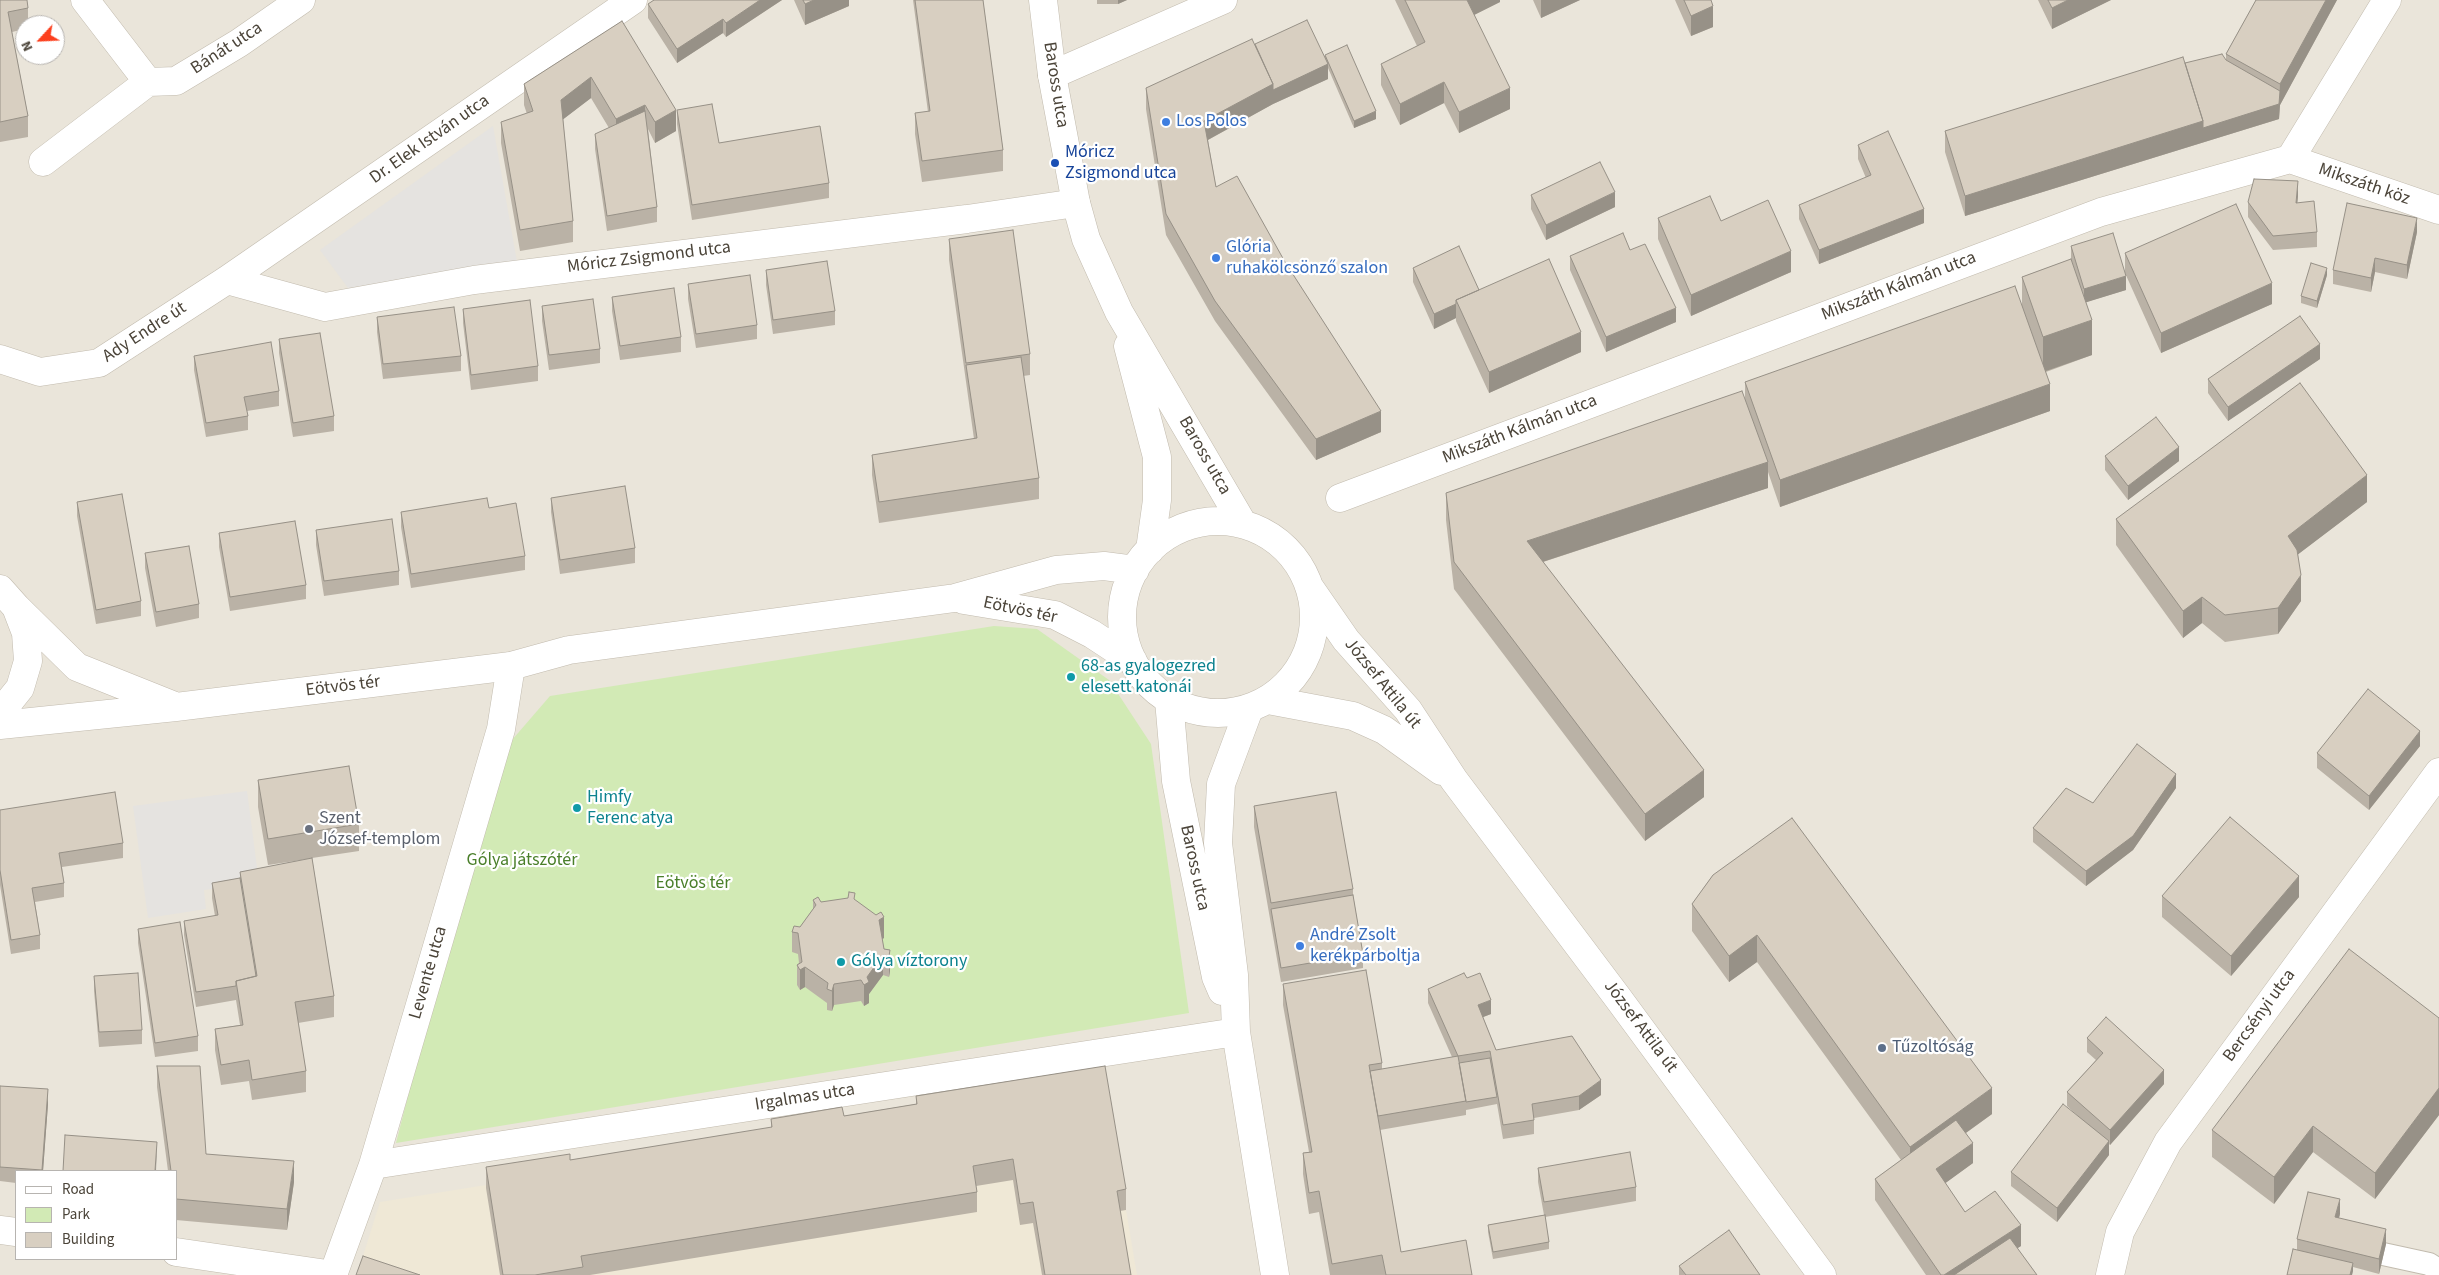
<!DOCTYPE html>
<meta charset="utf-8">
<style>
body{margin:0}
#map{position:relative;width:2439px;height:1275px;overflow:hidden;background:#f6f3ec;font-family:"Source Sans 3",sans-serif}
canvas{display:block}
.legend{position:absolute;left:15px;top:1170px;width:162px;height:90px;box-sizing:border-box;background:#fff;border:1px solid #b7b4b0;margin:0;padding:6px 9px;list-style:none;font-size:15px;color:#4b4439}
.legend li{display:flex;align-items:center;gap:10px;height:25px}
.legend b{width:25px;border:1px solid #b7b4b0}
.north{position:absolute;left:15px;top:15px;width:50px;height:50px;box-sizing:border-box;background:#fff;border:1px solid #b7b4b0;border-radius:50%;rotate:245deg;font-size:14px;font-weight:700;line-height:20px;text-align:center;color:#4b4439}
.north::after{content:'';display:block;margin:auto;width:18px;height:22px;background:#fc3f1d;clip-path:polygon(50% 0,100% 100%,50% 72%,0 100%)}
</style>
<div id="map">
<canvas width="2439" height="1275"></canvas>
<ul class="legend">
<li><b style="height:6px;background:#fff"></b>Road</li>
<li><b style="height:14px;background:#d2eab5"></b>Park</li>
<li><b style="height:14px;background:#d8cfc1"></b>Building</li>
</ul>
<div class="north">N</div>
</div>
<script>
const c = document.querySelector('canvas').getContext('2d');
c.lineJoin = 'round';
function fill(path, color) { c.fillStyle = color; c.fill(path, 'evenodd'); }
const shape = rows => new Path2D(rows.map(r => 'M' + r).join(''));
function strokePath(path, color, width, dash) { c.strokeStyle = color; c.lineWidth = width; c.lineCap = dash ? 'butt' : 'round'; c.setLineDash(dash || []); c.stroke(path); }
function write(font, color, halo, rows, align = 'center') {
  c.font = font + ' "Source Sans 3",sans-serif'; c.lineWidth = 4.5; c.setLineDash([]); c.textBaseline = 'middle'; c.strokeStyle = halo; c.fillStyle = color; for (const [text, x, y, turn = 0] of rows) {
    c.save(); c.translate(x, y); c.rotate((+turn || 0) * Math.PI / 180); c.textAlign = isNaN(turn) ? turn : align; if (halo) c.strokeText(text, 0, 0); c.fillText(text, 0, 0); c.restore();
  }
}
fill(shape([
 [0,0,2439,0,2439,1275,0,1275],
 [25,25,55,25,55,55,25,55],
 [16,1171,176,1171,176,1259,16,1259]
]), '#eae5da');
fill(shape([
 [1105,1086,1137,1275,357,1275,380,1202]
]), '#efe8d6');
fill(shape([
 [994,626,1037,629,1109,680,1151,744,1189,1013,396,1143,493,762,550,696]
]), '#d2eab5');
fill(shape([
 [493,126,517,262,348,288,320,250],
 [247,791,259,883,204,890,206,909,148,918,133,806]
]), '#e5e3e0');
const service = shape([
 [2383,1254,2429,1264,2439,1270]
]);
const minor = shape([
 [85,0,148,82],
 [1052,75,1223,0],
 [2290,159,2439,210],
 [43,162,148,82,176,81,239,43,301,0],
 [227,280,325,307,474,280,967,219,1076,203],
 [0,359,40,372,99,363,227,280,633,0],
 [1340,498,2101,212,2290,159,2387,0],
 [1169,700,1176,781,1216,977,1222,991],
 [1249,709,1221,784,1218,843,1234,975,1236,1032,1275,1275],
 [373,1165,1236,1032],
 [0,1230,16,1232],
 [176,1252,334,1275],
 [333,1275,373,1165,501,729,511,666],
 [2110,1275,2120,1232,2168,1142,2439,772]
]);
const tertiary = shape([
 [1043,0,1052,75,1076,203,1086,239,1119,312,1243,524],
 [1128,346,1157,457,1157,500,1150,550],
 '1122 617a96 96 0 1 1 192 0a96 96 0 1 1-192 0Z',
 [1310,588,1346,640,1408,710,1454,780,1618,998,1822,1275],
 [0,589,16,607,26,633,28,661,20,688,0,713],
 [964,600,1055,615,1092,634,1133,661],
 [16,607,77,667,172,705],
 [1268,700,1353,716,1384,730,1441,771],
 [0,725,176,707,511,666,569,650,955,598,1056,570,1104,566,1135,570]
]);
strokePath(service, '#c2bbae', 24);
strokePath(minor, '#c2bbae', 29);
strokePath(tertiary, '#c2bbae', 29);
strokePath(service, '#fff', 22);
strokePath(minor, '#fff', 28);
strokePath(tertiary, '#fff', 28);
fill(shape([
 [0,0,28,8,28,25,25,25,25,29,12,32,28,116,28,137,0,142],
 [654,0,782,0,726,37,723,33,677,63,648,18,648,4],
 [794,0,849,0,849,6,805,25],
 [913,0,983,0,1003,150,1003,171,922,182,915,134,915,113,928,112],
 [1097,0,1127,0,1118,4,1097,4],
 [1395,0,1500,0,1500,2,1474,15,1510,109,1459,133,1444,103,1400,125,1381,85,1381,64,1417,46],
 [1533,0,1580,0,1541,18],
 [1675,0,1711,0,1713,27,1691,36],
 [2038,0,2111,0,2052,29],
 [2256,0,2337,0,2280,105,2279,119,1965,216,1945,152,1945,131,2185,63,2226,60,2226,54],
 [622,21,676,131,655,143,648,129,657,207,657,222,607,231,595,149,595,134,609,128,591,98,563,119,573,221,573,242,520,251,501,143,501,122,527,114,524,105,524,84],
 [1255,44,1325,59,1325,55,1376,119,1354,128,1328,68,1328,79,1273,104,1208,140,1216,187,1381,432,1316,460,1215,321,1166,235,1146,109,1146,88],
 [677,110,719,143,829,183,829,198,692,220,677,124],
 [1858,145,1924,223,1819,264,1799,219,1799,205,1866,178,1858,159],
 [1531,195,1615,207,1546,240,1531,209],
 [2298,196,2297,203,2317,232,2317,247,2273,250,2248,217,2248,202],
 [1658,218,1721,221,1791,272,1691,316,1658,239],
 [2417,232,2407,279,2375,272,2371,292,2333,284,2333,270],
 [949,239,1030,354,1030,375,1023,376,1039,478,1039,499,879,523,872,475,872,455,974,439,949,260],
 [2071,246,2126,290,2086,302,2092,355,2046,372,2050,411,1780,507,1768,472,1768,488,1543,562,1704,797,1645,841,1454,589,1446,520,1446,493,1745,400,1745,382,2022,304,2022,277,2071,259],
 [1630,250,1676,322,1606,352,1570,270,1570,256],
 [2125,253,2272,304,2161,353,2125,273],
 [1413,268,1479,290,1581,352,1489,393,1456,321,1456,318,1434,329,1413,282],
 [766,270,835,311,835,325,773,334,766,285],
 [2327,275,2317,308,2301,303,2301,296],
 [688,284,757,325,757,339,696,348,688,299],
 [612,297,681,337,681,352,620,360,612,311],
 [542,306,600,349,600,363,549,370,542,321],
 [463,309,538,366,538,381,471,390,463,323],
 [377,317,461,356,461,371,383,379,377,332],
 [279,339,334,416,334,431,293,437,279,353],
 [194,356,279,391,279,406,247,411,248,416,248,430,206,437,194,370],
 [2320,359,2228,421,2208,393,2208,379],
 [2105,456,2179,461,2128,500,2105,470],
 [551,498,635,548,635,563,560,574,551,512],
 [77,502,141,601,141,616,96,624,77,516],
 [2367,502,2298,554,2301,601,2278,634,2225,642,2202,623,2183,638,2116,545,2116,519],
 [489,508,525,556,525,570,411,588,401,527,401,512],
 [316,530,399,571,399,585,324,596,316,545],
 [219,533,306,585,306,599,230,611,219,547],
 [145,553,199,604,199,618,156,627,145,568],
 [2420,746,2369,810,2317,768,2317,753],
 [258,780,359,824,359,851,312,858,334,996,334,1017,298,1023,306,1071,306,1092,252,1100,249,1081,221,1085,215,1050,215,1029,240,1025,236,1000,196,1007,184,935,184,921,215,916,212,898,212,883,240,878,240,872,308,859,268,865,258,807],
 [2176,788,2133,850,2086,886,2033,842,2033,828,2093,803],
 [1254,806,1353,889,1353,895,1363,954,1363,968,1281,982,1254,827],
 [0,810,123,843,123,858,62,867,64,883,64,897,35,902,40,935,40,949,11,954,0,885],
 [1713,875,1992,1114,1966,1133,1973,1163,1945,1183,1965,1212,2021,1246,2017,1248,2037,1275,1926,1275,1875,1200,1875,1179,1901,1160,1757,962,1729,982,1692,931,1692,904],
 [2162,896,2299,897,2231,976,2162,917],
 [813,900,821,902,855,900,884,938,882,939,884,949,890,950,890,971,889,977,883,975,869,994,869,1003,864,1006,861,1001,834,1005,832,1011,827,1010,827,1003,805,987,800,990,797,985,797,965,799,963,798,954,792,952,792,932,800,927,813,909],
 [138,929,198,1036,198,1051,155,1057,138,943],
 [94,976,142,1030,142,1044,99,1047,94,991],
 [1467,978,1491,1014,1483,1017,1496,1050,1601,1095,1579,1110,1534,1118,1534,1134,1503,1139,1497,1104,1466,1110,1466,1115,1380,1130,1401,1252,1472,1275,1330,1275,1319,1212,1309,1214,1303,1174,1303,1153,1309,1152,1283,1005,1283,984,1382,1063,1382,1069,1452,1057,1428,1003,1428,989],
 [2439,1018,2439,1115,2375,1199,2313,1152,2274,1204,2212,1157,2212,1130],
 [2087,1038,2164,1084,2110,1145,2109,1144,2109,1155,2057,1222,2011,1186,2011,1172,2080,1118,2067,1106,2067,1092,2096,1060,2087,1052],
 [157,1066,206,1154,294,1182,287,1230,176,1220,176,1171,168,1171,157,1087],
 [0,1086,48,1104,43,1171,16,1171,16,1183,0,1181],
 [916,1096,1126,1189,1126,1210,1120,1211,1131,1275,1042,1275,1033,1223,1020,1225,1013,1180,976,1186,977,1192,977,1212,590,1275,500,1275,486,1188,486,1167,570,1160,771,1128,771,1119,844,1116,916,1104],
 [1538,1168,1636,1187,1636,1201,1545,1217,1549,1242,1549,1249,1493,1259,1488,1232,1488,1225,1544,1215,1538,1182],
 [2340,1214,2339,1218,2386,1244,2379,1274,2353,1267,2352,1275,2287,1275,2297,1250,2297,1239],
 [1679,1266,1760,1275,1679,1275]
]), '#bab2a6');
fill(shape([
 [760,0,782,0,726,37,726,23],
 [814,0,849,0,849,6,805,25,805,4],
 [1118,0,1127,0,1118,4],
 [1466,0,1500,0,1500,2,1466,19],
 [1541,0,1580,0,1541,18],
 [2068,0,2111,0,2052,29,2052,8],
 [2326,0,2337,0,2280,105,2279,119,1965,216,1965,196,2203,121,2279,104,2280,84],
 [1713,6,1713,27,1691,36,1691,16],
 [723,19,723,33,677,63,677,49],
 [1328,64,1328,79,1273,104,1204,142,1204,121,1273,84],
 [591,77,591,98,561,121,561,100],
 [1444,82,1444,103,1400,125,1400,104],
 [1510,88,1510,109,1459,133,1459,112],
 [645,105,645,126,616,140,616,119],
 [676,110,676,131,655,143,655,122],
 [1376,111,1376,119,1354,128,1354,121],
 [2298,181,2298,196,2296,217,2296,203],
 [1615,192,1615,207,1546,240,1546,225],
 [1924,209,1924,223,1819,264,1819,250],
 [2417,218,2417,232,2407,279,2407,265],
 [1791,251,1791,272,1691,316,1691,295],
 [2375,258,2375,272,2371,292,2371,278],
 [2327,268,2327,275,2317,308,2317,301],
 [2126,276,2126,290,2084,303,2084,289],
 [2272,283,2272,304,2161,353,2161,333],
 [1456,304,1456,318,1434,329,1434,314],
 [1676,308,1676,322,1606,352,1606,337],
 [2092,320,2092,355,2043,372,2043,337],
 [1581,332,1581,352,1489,393,1489,372],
 [2320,344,2320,359,2228,421,2228,407],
 [2050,384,2050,411,1780,507,1780,480],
 [1381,411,1381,432,1316,460,1316,439],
 [2179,447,2179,461,2128,500,2128,486],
 [1768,462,1768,488,1527,567,1527,541],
 [2367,475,2367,502,2288,562,2288,536],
 [2301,575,2301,601,2278,634,2278,608],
 [2202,597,2202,623,2183,638,2183,611],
 [2420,731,2420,746,2369,810,2369,796],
 [1704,770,1704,797,1645,841,1645,814],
 [2176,774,2176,788,2133,850,2086,886,2086,871],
 [2299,876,2299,897,2231,976,2231,956],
 [884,917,884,938,879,941,879,920],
 [1757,935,1757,962,1729,982,1729,956],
 [890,950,890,971,889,977,889,956],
 [883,955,883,975,869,994,869,1003,864,1006,864,985,867,977],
 [805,967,805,987,800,990,800,970],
 [834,984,834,1005,832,1011,832,991],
 [1491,1000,1491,1014,1478,1019,1478,1005],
 [2164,1070,2164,1084,2110,1145,2110,1130],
 [1601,1080,1601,1095,1579,1110,1579,1096],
 [1992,1088,1992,1114,1910,1173,1910,1147],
 [2439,1088,2439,1115,2375,1199,2375,1173],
 [48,1089,48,1104,43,1171,42,1171],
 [2313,1126,2313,1152,2274,1204,2274,1177],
 [2109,1141,2109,1155,2057,1222,2057,1208],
 [157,1142,156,1171,155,1171],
 [1973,1143,1973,1163,1936,1190,1936,1169],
 [294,1161,294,1182,287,1230,287,1209],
 [2340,1199,2340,1214,2335,1231,2335,1217],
 [2021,1225,2021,1246,1976,1275,1944,1275],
 [2386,1229,2386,1244,2379,1274,2379,1259],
 [2353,1263,2353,1271,2352,1275,2350,1275]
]), '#979187');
const building = shape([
 [0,0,27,0,28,8,8,12,28,116,0,122,0,0],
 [654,0,760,0,726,23,723,19,677,49,648,4,654,0],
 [803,0,814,0,805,4,803,0],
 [915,0,983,0,1003,150,922,161,915,113,930,111,915,0],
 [1405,0,1467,0,1510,88,1459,112,1444,82,1400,104,1381,64,1425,42,1405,0],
 [1684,0,1711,0,1713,6,1691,16,1684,0],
 [2048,0,2068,0,2052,8,2048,0],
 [2256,0,2326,0,2280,84,2226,54,2256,0],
 [1307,20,1328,64,1273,90,1273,84,1255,44,1307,20],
 [622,21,676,110,655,122,645,105,616,119,591,77,561,100,573,221,520,230,501,122,533,111,524,84,622,21],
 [1252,39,1273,84,1204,121,1216,187,1237,176,1285,262,1381,411,1316,439,1215,301,1166,214,1146,88,1252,39],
 [1347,45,1376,111,1354,121,1325,55,1347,45],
 [2222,54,2226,60,2280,91,2279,104,2203,128,2203,121,2185,63,2222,54],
 [2183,57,2203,121,1965,196,1945,131,2183,57],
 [712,104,719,143,820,126,829,183,692,205,677,110,712,104],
 [645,111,657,207,607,216,595,134,645,111],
 [1888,131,1924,209,1819,250,1799,205,1871,175,1858,145,1888,131],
 [1600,162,1615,192,1546,225,1531,195,1600,162],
 [2254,179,2298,181,2296,203,2314,201,2317,232,2273,236,2248,202,2254,179],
 [1710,196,1721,221,1768,200,1791,251,1691,295,1658,218,1710,196],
 [2347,203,2417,218,2407,265,2375,258,2371,278,2333,270,2347,203],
 [2236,204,2272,283,2161,333,2125,253,2236,204],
 [1013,230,1030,354,966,363,949,239,1013,230],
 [1623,233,1630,250,1645,244,1676,308,1606,337,1570,256,1623,233],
 [2113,233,2126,276,2084,289,2071,246,2113,233],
 [1459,246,1479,290,1456,300,1456,304,1434,314,1413,268,1459,246],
 [1549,259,1581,332,1489,372,1456,300,1549,259],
 [2071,259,2092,320,2043,337,2022,277,2071,259],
 [827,261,835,311,773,320,766,270,827,261],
 [2311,263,2327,268,2317,301,2301,296,2311,263],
 [750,275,757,325,696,334,688,284,750,275],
 [2015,286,2050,384,1780,480,1745,382,2015,286],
 [674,288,681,337,620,346,612,297,674,288],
 [593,299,600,349,549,355,542,306,593,299],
 [530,300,538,366,471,375,463,309,530,300],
 [454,307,461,356,383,364,377,317,454,307],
 [2300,316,2320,344,2228,407,2208,379,2300,316],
 [320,333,334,416,293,423,279,339,320,333],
 [271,342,279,391,244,397,248,416,206,423,194,356,271,342],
 [1021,357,1039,478,879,502,872,455,977,438,966,365,1021,357],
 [2300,383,2367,475,2288,536,2297,550,2301,575,2278,608,2225,615,2202,597,2183,611,2116,519,2300,383],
 [1742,391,1768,462,1527,541,1704,770,1645,814,1454,562,1446,493,1742,391],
 [2156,417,2179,447,2128,486,2105,456,2156,417],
 [625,486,635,548,560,560,551,498,625,486],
 [122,494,141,601,96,610,77,502,122,494],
 [487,498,489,508,516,503,525,556,411,574,401,512,487,498],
 [392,519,399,571,324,581,316,530,392,519],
 [295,521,306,585,230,597,219,533,295,521],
 [189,546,199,604,156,612,145,553,189,546],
 [2368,689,2420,731,2369,796,2317,753,2368,689],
 [2137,744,2176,774,2133,836,2086,871,2033,828,2066,788,2093,803,2137,744],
 [349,766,359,824,268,839,258,780,349,766],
 [115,792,123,843,59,853,64,883,32,888,40,935,11,940,0,870,0,810,115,792],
 [1336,792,1353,889,1271,903,1254,806,1336,792],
 [2230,817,2299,876,2231,956,2162,896,2230,817],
 [1792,818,1992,1088,1910,1147,1757,935,1729,956,1692,904,1713,875,1792,818],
 [312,858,334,996,295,1002,306,1071,252,1080,249,1060,221,1065,215,1029,243,1025,236,981,257,976,240,872,312,858],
 [240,878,256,976,236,981,236,986,196,992,184,921,218,915,212,883,240,878],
 [849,892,855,893,854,899,876,915,881,912,884,917,879,920,884,949,890,950,889,956,883,955,867,977,869,982,864,985,861,980,834,984,832,991,827,989,828,983,805,967,800,970,797,965,802,962,798,933,792,932,794,926,800,927,816,905,813,900,818,897,821,902,848,898,849,892],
 [1353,895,1363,954,1281,968,1271,909,1353,895],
 [180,922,198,1036,155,1043,138,929,180,922],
 [2349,949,2439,1018,2439,1088,2375,1173,2313,1126,2274,1177,2212,1130,2349,949],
 [1366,970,1382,1063,1369,1065,1401,1252,1466,1240,1472,1275,1386,1275,1382,1255,1332,1264,1319,1191,1309,1193,1303,1153,1312,1152,1283,984,1366,970],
 [138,973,142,1030,99,1032,94,976,138,973],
 [1464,973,1467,978,1480,973,1491,1000,1478,1005,1496,1050,1572,1036,1601,1080,1579,1096,1532,1104,1534,1120,1503,1125,1490,1051,1458,1056,1466,1101,1378,1116,1370,1071,1458,1056,1428,989,1464,973],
 [2106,1017,2164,1070,2110,1130,2067,1092,2103,1053,2087,1038,2106,1017],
 [1490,1058,1497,1097,1466,1102,1459,1063,1490,1058],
 [157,1066,200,1066,206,1154,294,1161,287,1209,176,1199,176,1171,171,1171,157,1066],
 [1105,1066,1126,1189,1117,1191,1131,1275,1045,1275,1033,1202,1020,1204,1013,1159,973,1166,977,1192,581,1256,583,1267,535,1275,503,1275,486,1167,570,1154,570,1160,772,1127,771,1119,842,1107,844,1116,917,1104,916,1096,1105,1066],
 [0,1086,48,1089,42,1170,0,1167,0,1086],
 [2063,1104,2109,1141,2057,1208,2011,1172,2063,1104],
 [1956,1120,1973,1143,1936,1169,1965,1212,1995,1191,2021,1225,1944,1275,1941,1275,1875,1179,1956,1120],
 [65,1135,157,1142,155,1171,63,1171,65,1135],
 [1630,1152,1636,1187,1544,1202,1538,1168,1630,1152],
 [2308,1192,2340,1199,2335,1217,2386,1229,2379,1259,2297,1239,2308,1192],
 [1545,1215,1549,1242,1493,1252,1488,1225,1545,1215],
 [1729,1230,1760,1275,1686,1275,1679,1266,1729,1230],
 [2010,1238,2037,1275,1954,1275,2010,1238],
 [2293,1249,2353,1263,2350,1275,2287,1275,2293,1249],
 [363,1256,420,1275,356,1275,363,1256]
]);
fill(building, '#d8cfc1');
strokePath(building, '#979187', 1);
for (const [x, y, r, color] of [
 [1166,122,5,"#3f7fe0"],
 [1055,163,5,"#1a4fb4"],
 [1216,258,5,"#3f7fe0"],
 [1071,677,5,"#0f9aa8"],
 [577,808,5,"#0f9aa8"],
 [309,829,5,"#6b7280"],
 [1300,946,5,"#3f7fe0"],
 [841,962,5,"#0f9aa8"],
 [1882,1048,5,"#5c6f8a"]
]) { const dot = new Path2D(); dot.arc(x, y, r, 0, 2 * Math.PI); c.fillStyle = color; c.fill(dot); strokePath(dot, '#fff', 2); }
write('18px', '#4b4439', '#fff', [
 ["Bánát utca",227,49,-33],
 ["Baross utca",1055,85,81],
 ["Dr. Elek István utca",430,140,-35],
 ["Mikszáth köz",2364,185,19],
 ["Móricz Zsigmond utca",649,258,-7],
 ["Mikszáth Kálmán utca",1899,287,-21],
 ["Ady Endre út",145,333,-33],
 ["Mikszáth Kálmán utca",1520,430,-21],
 ["Baross utca",1204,456,60],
 ["Eötvös tér",1020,611,12],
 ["József Attila út",1382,684,51],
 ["Eötvös tér",343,687,-7],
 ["Baross utca",1194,868,78],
 ["Levente utca",429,973,-74],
 ["Bercsényi utca",2260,1016,-54],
 ["József Attila út",1640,1027,53],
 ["Irgalmas utca",805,1098,-9]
]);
write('18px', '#366cbe', '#fff', [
 ["Los Polos",1176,122],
 ["Glória",1226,248],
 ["ruhakölcsönző szalon",1226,269],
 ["André Zsolt",1310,936],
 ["kerékpárboltja",1310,957]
], 'left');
write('18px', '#164399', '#fff', [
 ["Móricz",1065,153],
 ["Zsigmond utca",1065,174]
], 'left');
write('18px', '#0d838f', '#fff', [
 ["68-as gyalogezred",1081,667],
 ["elesett katonái",1081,688],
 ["Himfy",587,798],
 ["Ferenc atya",587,819],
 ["Gólya víztorony",851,962]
], 'left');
write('18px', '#5b616d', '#fff', [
 ["Szent",319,819],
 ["József-templom",319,840]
], 'left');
write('18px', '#4a7f2a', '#fff', [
 ["Gólya játszótér",522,861],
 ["Eötvös tér",693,884]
]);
write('18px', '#4e5e75', '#fff', [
 ["Tűzoltóság",1892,1048]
], 'left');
</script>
